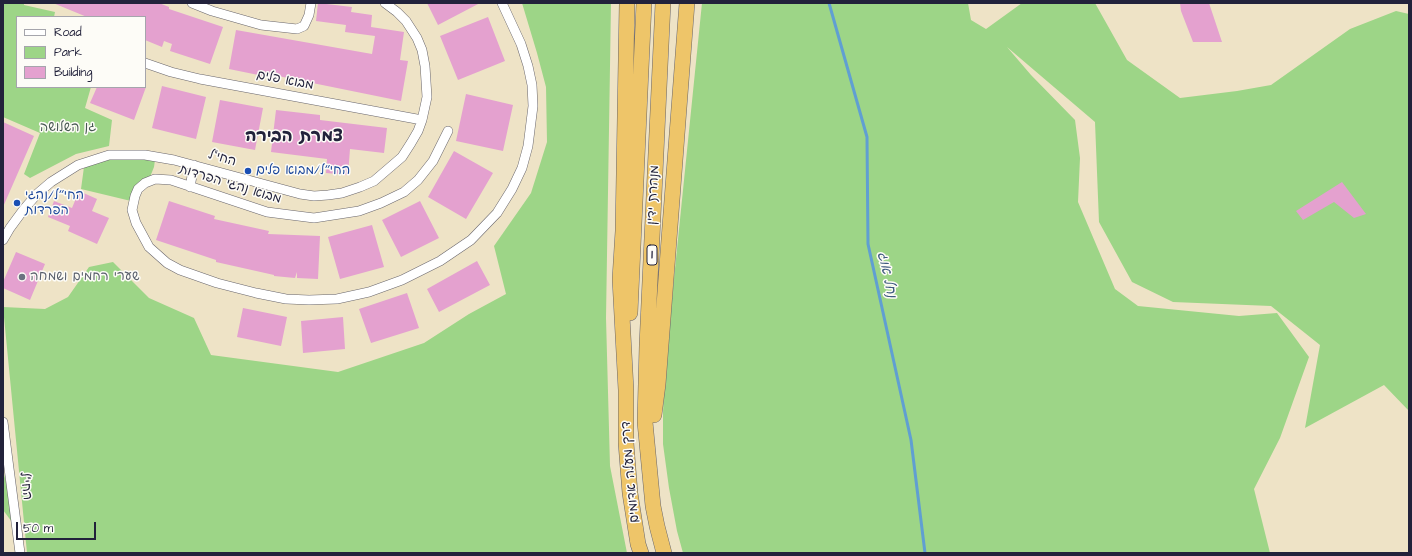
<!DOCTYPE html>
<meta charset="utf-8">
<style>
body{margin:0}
#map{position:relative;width:1412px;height:556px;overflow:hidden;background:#eee3c6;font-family:"Architects Daughter",sans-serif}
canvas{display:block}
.frame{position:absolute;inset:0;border:4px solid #22223b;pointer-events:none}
.legend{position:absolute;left:16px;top:16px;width:130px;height:72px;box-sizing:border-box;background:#fdfcf7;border:1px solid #a5a5ac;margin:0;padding:5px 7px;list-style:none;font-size:12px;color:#22223b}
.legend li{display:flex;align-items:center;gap:8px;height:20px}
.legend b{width:20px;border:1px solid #a5a5ac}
.scale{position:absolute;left:16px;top:522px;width:80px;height:18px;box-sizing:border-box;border:2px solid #22223b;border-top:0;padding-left:5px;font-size:12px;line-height:14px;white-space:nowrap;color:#22223b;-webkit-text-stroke:3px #fdfcf7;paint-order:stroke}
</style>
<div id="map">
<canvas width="1412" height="556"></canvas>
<div class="frame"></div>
<ul class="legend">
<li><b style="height:5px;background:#fff"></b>Road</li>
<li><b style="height:11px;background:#9dd587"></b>Park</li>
<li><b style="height:11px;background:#e4a1cf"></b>Building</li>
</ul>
<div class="scale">50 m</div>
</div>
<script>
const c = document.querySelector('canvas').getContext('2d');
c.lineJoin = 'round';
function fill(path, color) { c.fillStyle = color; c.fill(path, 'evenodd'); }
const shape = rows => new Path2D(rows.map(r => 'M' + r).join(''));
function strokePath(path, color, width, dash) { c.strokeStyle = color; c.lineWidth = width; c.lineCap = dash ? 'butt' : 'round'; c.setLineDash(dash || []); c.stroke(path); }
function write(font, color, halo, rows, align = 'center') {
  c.font = font + ' "Architects Daughter","Playpen Sans Hebrew",sans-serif'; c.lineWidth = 3; c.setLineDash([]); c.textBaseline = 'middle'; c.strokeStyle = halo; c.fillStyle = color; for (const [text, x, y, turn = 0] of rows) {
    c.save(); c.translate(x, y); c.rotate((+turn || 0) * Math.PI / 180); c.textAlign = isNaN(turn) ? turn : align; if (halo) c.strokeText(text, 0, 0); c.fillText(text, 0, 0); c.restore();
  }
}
fill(shape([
 [3,3,24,3,24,5,55,12,54,17,17,17,17,87,91,87,85,108,112,120,109,146,76,154,30,178,24,174,40,133,3,117],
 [522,3,611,3,606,318,610,466,627,553,27,553,3,307,45,309,68,297,89,267,113,262,149,298,194,318,211,355,338,372,424,343,469,314,506,294,494,246,531,193,547,142,546,87,537,53],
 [702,3,968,3,971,20,986,29,1022,3,1095,3,1127,60,1180,98,1237,91,1271,85,1350,29,1396,11,1409,14,1409,411,1384,385,1305,428,1320,345,1271,306,1173,302,1132,282,1099,222,1095,122,1007,47,1031,75,1075,120,1080,158,1078,202,1115,289,1138,306,1239,316,1277,313,1309,357,1280,438,1254,489,1270,553,683,553,677,531,669,488,663,444,663,413,665,367],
 [114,159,145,159,155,160,154,167,150,177,131,201,81,189,84,167,98,161],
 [3,470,18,530,3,510]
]), '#9dd587');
strokePath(shape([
 [829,3,867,137,868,244,911,440,925,553]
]), '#609fd2', 3);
fill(shape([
 [53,3,159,3,169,7,169,9,223,27,210,64,170,51,172,44,164,41,162,47,145,40,145,17,87,17],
 [318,3,352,7,351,12,372,15,371,27,404,32,400,60,408,61,401,101,278,76,278,79,229,69,236,30,372,54,375,36,345,32,346,25,316,21],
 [427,3,480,3,438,25],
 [1180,3,1209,3,1222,42,1193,42,1181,11],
 [488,17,505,61,458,80,440,36],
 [162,86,206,97,196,139,152,128],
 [97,87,146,87,134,120,90,103],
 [466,94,513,105,503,151,456,141],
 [220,100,263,108,255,150,212,142],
 [276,110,320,115,320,120,387,128,384,153,350,149,348,175,326,173,327,159,271,152],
 [3,122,34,136,3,207],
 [454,151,493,173,466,219,428,197],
 [1342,182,1366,214,1354,218,1334,202,1303,220,1296,211],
 [79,191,97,199,92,211,109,218,97,244,68,231,70,226,48,217,54,201,72,208],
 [169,201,215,216,214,219,269,231,268,234,320,236,318,279,297,278,297,272,295,278,274,276,274,275,216,262,216,260,156,240],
 [420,201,439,238,401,257,382,220],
 [372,225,384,267,340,279,328,237],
 [16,252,45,264,30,300,3,288,3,282],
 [477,261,490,285,439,312,427,289],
 [407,293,419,328,371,343,359,309],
 [243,308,287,317,281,346,237,337],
 [343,317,345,349,303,353,301,321]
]), '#e4a1cf');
const minor = shape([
 [192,3,212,11,261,25,297,29,304,26,309,15,311,3],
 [145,63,171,72,200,79,422,120],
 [448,131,433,161,418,180,404,192,381,203,359,211,314,218,267,212,171,180,155,179,145,183,138,189,135,196,132,210,136,223,149,247,167,263,180,270,217,283,256,293,286,299,309,300,337,299,369,292,402,280,440,261,471,240,497,213,512,189,522,168,528,146,533,106,532,85,528,66,521,44,502,3],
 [190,187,194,165],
 [3,240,10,228,24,209,37,194,51,182,78,165,109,155,145,155,174,160,300,194,314,196,328,195,342,193,360,187,374,181,402,157,411,143,418,131,422,120,427,97,425,66,422,50,417,38,406,21,397,12,385,3],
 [3,422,20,553]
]);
const trunk = shape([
 [627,3,623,231,620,279,626,390,626,443,630,493,638,544,641,553],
 [663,3,647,345,645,422,653,506,657,526,664,553],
 [630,313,644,3],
 [654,415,658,384,687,3]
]);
strokePath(minor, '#69666c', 10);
strokePath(trunk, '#69666c', 16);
strokePath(minor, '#fff', 9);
strokePath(trunk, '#eec569', 15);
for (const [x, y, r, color] of [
 [248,171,4,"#1a4fb4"],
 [17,203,4,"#1a4fb4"],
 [22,277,4,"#6b7280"]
]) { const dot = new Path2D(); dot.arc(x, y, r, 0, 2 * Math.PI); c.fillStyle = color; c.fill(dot); strokePath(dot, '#fdfcf7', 1.5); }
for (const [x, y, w] of [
 [652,255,10]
]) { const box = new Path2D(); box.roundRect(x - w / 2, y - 10, w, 20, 3); c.fillStyle = '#fdfcf7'; c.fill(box); strokePath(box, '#22223b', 1); }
write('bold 12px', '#22223b', null, [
 ["1",652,255]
]);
write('13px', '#22223b', '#fdfcf7', [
 ["מבוא פלים",285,81,11],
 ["החי\"ל",222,159,16],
 ["מבוא נהגי הפרדות",230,185,17],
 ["מנהרת ידין",654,195,-87],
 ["דרך מעלה אדומים",631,472,-95],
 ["החי\"ל",25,486,83]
]);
write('13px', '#475852', '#fdfcf7', [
 ["גן השלושה",68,128]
]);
write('13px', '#164399', '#fdfcf7', [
 ["החי״ל/מבוא פלים",256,171],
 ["החי״ל/נהגי",25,196],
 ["הפרדות",25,211]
], 'left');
write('13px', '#5b616d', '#fdfcf7', [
 ["שערי רחמים ושמחה",30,277]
], 'left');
write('italic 14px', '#3e5a7f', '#fdfcf7', [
 ["נחל אוג",886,275,78]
]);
write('bold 17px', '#22223b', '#fdfcf7', [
 ["צמרת הבירה",294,137]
]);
</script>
